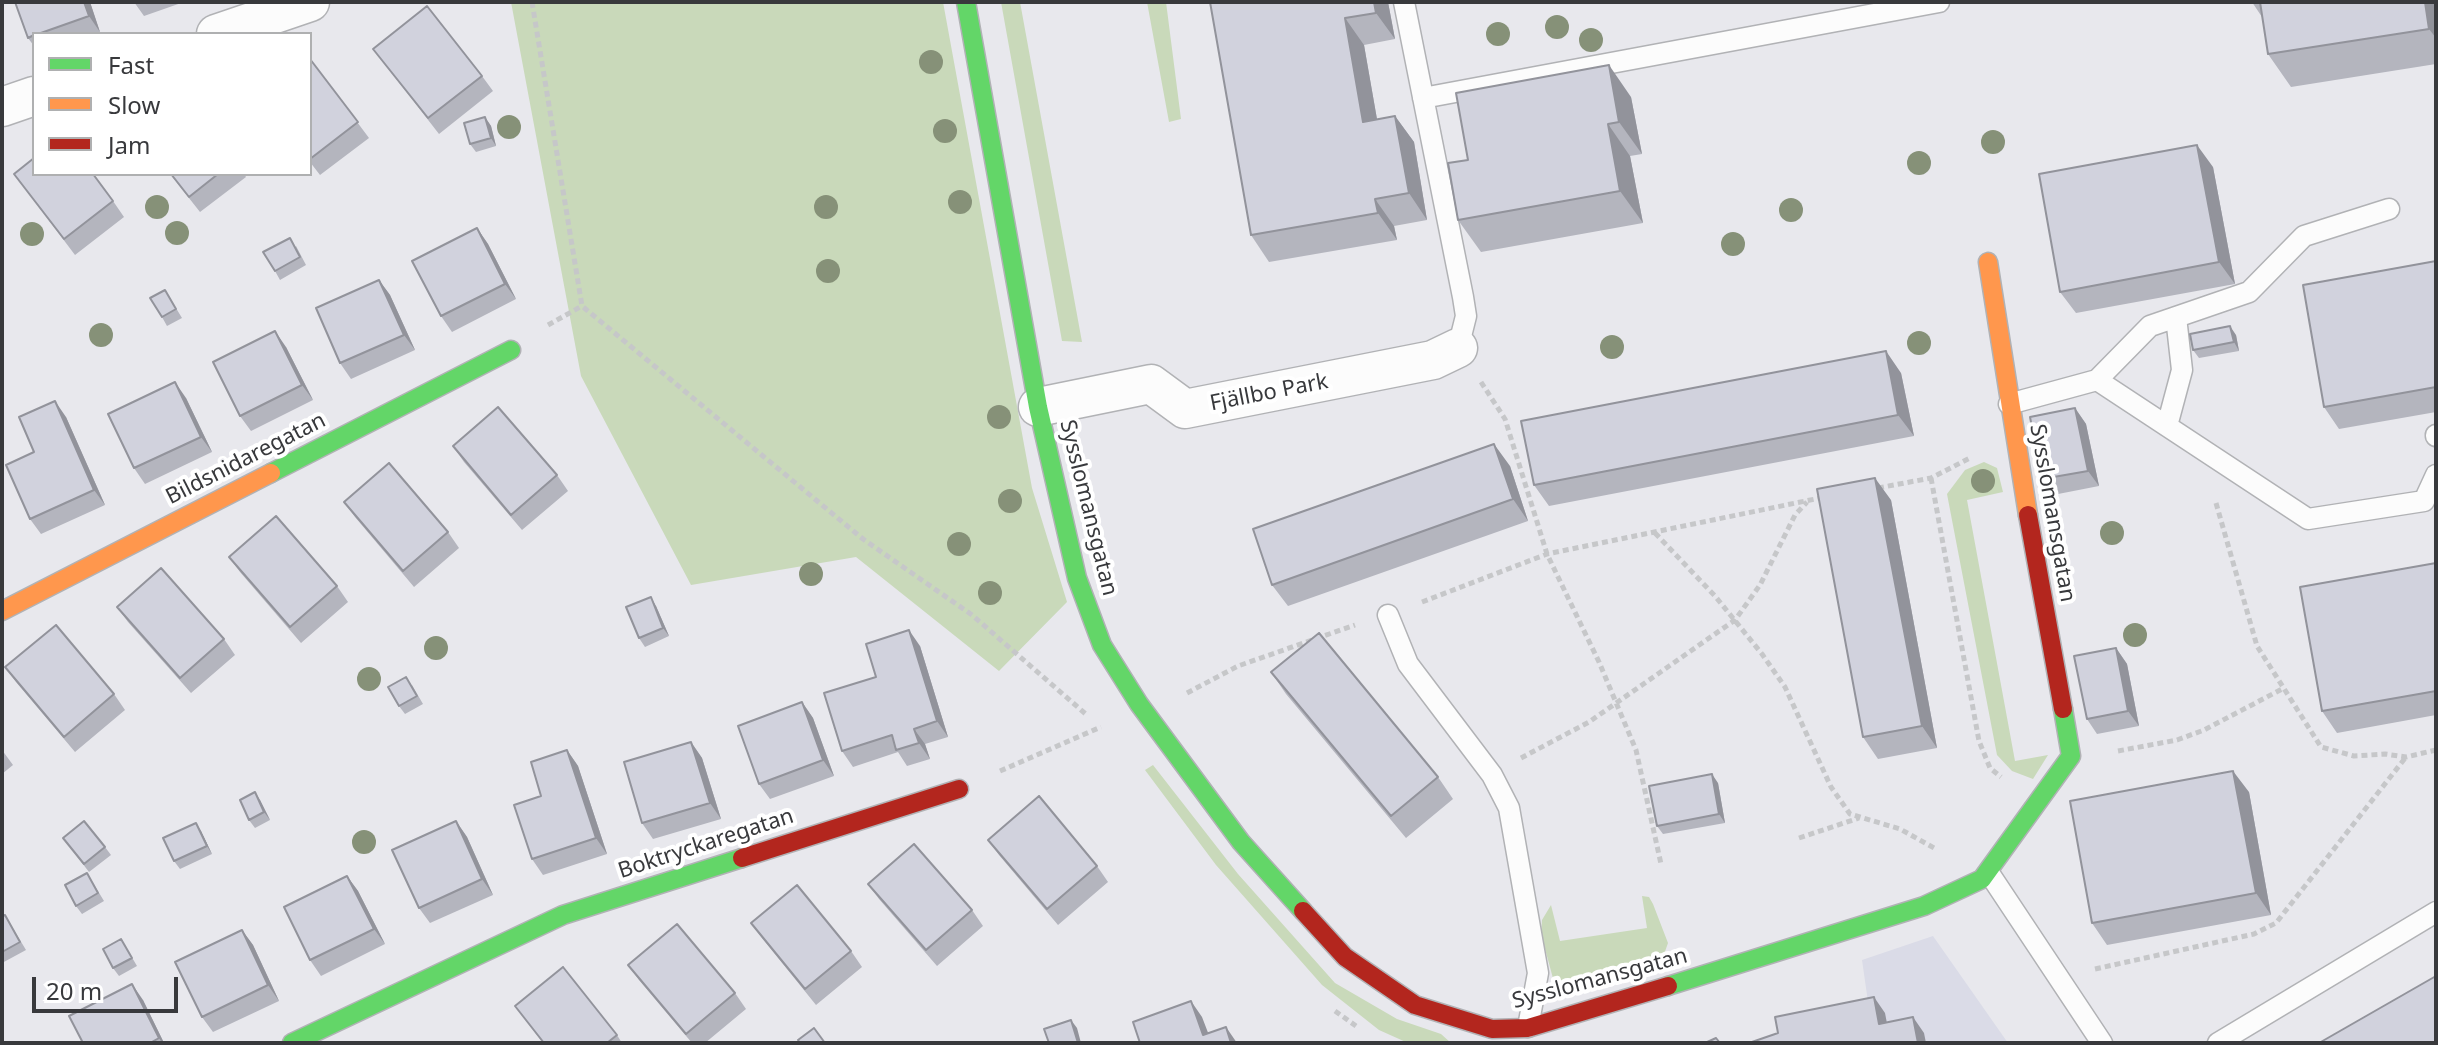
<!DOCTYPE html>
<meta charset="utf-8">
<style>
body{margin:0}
#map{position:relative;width:2438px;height:1045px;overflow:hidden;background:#e8e8ed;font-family:"Noto Sans",sans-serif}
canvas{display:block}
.frame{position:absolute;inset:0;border:4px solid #38393c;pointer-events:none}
.legend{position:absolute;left:32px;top:32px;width:280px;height:144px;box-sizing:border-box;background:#fff;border:2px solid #afb0b1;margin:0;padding:10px 14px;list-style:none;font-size:24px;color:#38393c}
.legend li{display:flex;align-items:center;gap:16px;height:40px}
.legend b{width:40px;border:2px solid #afb0b1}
.scale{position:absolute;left:32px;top:977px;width:146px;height:36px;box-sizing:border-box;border:4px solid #38393c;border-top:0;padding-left:10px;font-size:24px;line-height:28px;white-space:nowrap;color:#38393c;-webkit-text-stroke:6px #fff;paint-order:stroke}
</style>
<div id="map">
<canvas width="2438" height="1045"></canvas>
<div class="frame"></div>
<ul class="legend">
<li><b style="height:10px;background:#63d668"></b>Fast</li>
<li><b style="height:10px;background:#ff974d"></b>Slow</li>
<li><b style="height:10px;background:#b3261e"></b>Jam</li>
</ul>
<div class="scale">20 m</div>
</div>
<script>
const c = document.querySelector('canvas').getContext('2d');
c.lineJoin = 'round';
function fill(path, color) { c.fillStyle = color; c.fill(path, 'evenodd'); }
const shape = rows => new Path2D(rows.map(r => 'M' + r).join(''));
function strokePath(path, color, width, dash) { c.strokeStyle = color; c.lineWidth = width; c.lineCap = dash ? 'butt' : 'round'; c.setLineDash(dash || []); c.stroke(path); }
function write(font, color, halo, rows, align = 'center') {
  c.font = font + ' "Noto Sans",sans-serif'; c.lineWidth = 8; c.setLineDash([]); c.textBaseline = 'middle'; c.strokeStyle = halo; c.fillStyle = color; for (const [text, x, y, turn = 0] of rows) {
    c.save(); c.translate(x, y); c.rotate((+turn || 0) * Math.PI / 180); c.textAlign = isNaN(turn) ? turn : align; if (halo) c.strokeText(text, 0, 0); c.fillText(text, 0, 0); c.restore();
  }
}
fill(shape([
 [1933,936,2008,1043,1788,1043,1870,1016,1862,960]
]), '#dadbe7');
fill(shape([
 [511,2,943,2,1032,488,1067,602,999,671,856,557,691,585,581,376],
 [1001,2,1020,2,1082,342,1062,341],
 [1147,2,1166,2,1181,119,1169,122],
 [1984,462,1997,468,2003,492,1967,500,2015,761,2048,755,2033,779,2012,771,1997,755,1947,494,1965,470],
 [1153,765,1238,874,1335,983,1397,1019,1441,1034,1451,1043,1408,1043,1379,1030,1322,985,1216,865,1145,770],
 [1642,896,1649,897,1653,904,1668,943,1661,963,1598,984,1571,988,1554,982,1541,934,1542,920,1551,905,1560,941,1647,928]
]), '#c9d9ba');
const lane = shape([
 [1404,2,1463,297,1466,316,1458,348],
 [1423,98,1939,2],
 [2097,380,2150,326,2249,292,2304,236,2389,209],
 [2009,404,2097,380,2308,519,2424,501,2436,475],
 [2167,426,2182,370,2176,317],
 [2436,435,2436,436],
 [1388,615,1408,664,1492,775,1509,808,1538,973,1528,1027],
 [1989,873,2102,1043],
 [2218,1043,2436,912]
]);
const street = shape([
 [216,34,310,2],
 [2,107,34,96],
 [1038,407,1151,384,1185,409,1433,360,1458,348]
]);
const fast = shape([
 [966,2,1038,407,1077,578,1102,645,1139,704,1241,842,1303,911],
 [271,473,511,350],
 [1668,986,1924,906,1982,879,2071,756,2063,709],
 [292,1043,563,915,742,858]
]);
const slow = shape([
 [1988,262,2028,515],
 [2,611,271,473]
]);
const jam = shape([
 [2028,515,2063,709],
 [742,858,959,789],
 [1303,911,1345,957,1415,1005,1492,1029,1528,1028,1668,986]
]);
strokePath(lane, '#b1b2b5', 23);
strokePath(street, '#b1b2b5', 41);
strokePath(fast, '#b1b2b5', 21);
strokePath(slow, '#b1b2b5', 21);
strokePath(jam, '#b1b2b5', 21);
strokePath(shape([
 [532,2,582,306,863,539,972,615,1088,716],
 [548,325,582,306],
 [1481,382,1505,419,1547,554,1599,662,1636,750,1661,864],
 [1931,478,1979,741,1990,768,2001,777],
 [1878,488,1931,478,1970,458],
 [2216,503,2257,646,2321,747,2354,756,2385,754,2406,757,2436,750],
 [1655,533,1715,596,1762,654,1785,687,1831,787,1850,814,1900,829,1936,849],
 [1422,602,1547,554,1825,497],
 [1187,693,1238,666,1355,625],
 [2118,751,2177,740,2204,730,2284,688],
 [1521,758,1589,722,1735,620,1760,585,1795,515,1807,502],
 [1000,771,1101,727],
 [1799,838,1859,818],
 [2095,969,2254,934,2276,923,2406,757],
 [1335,1011,1356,1026]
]), '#c6c7c9', 5, [6, 4]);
strokePath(lane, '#fcfcfc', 20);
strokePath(street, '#fcfcfc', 38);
strokePath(fast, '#63d668', 18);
strokePath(slow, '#ff974d', 18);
strokePath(jam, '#b3261e', 18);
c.fillStyle = '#869178';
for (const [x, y] of [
 [1557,27],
 [1498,34],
 [1591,40],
 [931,62],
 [509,127],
 [945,131],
 [1993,142],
 [1919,163],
 [960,202],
 [157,207],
 [826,207],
 [1791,210],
 [177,233],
 [32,234],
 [1733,244],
 [828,271],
 [101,335],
 [1919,343],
 [1612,347],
 [999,417],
 [1983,481],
 [1010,501],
 [2112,533],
 [959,544],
 [811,574],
 [990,593],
 [2135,635],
 [436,648],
 [369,679],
 [364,842]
]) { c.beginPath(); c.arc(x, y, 12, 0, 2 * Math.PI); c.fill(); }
fill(shape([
 [15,2,90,2,100,32,93,34,34,34,34,46,28,38],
 [134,2,184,2,144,16],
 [1210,2,1388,2,1395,39,1364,45,1377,119,1395,116,1414,142,1427,220,1394,226,1397,240,1269,262,1251,235],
 [2252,2,2436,2,2436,64,2291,87,2268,54,2262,17],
 [373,49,482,76,493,91,439,134],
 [310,59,369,138,320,175,310,162],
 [1631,97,1642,154,1630,156,1643,223,1481,252,1458,220,1468,160],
 [485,117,491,126,496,146,476,152,470,144],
 [2213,167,2235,284,2076,313,2060,292],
 [14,174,113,201,124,217,75,255],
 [170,174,244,174,246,177,200,212],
 [477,228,488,244,516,299,452,332,441,316],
 [296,246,306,265,280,280,275,271],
 [2436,261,2436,412,2339,429,2324,407],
 [379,280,390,295,415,350,351,379,340,363],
 [165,290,182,318,167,326,162,317],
 [2236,335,2239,351,2199,358,2193,350],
 [286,347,313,400,251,431,240,416],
 [1901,373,1914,436,1549,506,1534,485],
 [186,398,212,452,145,484,134,468],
 [2075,408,2086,424,2099,486,2053,495,2042,479],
 [66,417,105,505,41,534,30,519,34,452],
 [453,446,557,475,568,491,522,530,464,462],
 [1510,466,1528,521,1288,606,1272,585],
 [1891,500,1937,748,1878,759,1863,737],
 [344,502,448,532,459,548,414,587,355,517],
 [229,557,337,586,348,602,301,643,240,572],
 [2436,563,2436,715,2337,733,2322,711],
 [656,606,669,636,645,647,639,638],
 [117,607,224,639,235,655,191,693,128,622],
 [920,646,948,737,925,744,930,759,907,766,898,752,853,767,842,751,876,677],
 [2116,648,2127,664,2139,726,2097,734,2087,719],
 [5,667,114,694,125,710,75,752,16,682],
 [1271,672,1438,777,1453,799,1406,838,1286,694],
 [412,685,423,704,405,714,399,706],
 [802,702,813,718,834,776,770,799,759,784],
 [691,742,702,758,721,819,653,839,642,823],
 [2,750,13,765,2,774],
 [567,750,578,766,607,854,543,875,532,859,541,796],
 [1718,783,1725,823,1663,834,1657,826],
 [2249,792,2271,915,2107,945,2092,923],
 [260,800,270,820,255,828,249,820],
 [456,821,467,837,493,895,430,923,419,908],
 [201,831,212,854,180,869,174,861],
 [988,840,1097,866,1108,882,1058,925,999,855],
 [69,846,105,847,111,855,89,872],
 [87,873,104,901,82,914,76,906],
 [347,876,358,891,385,944,321,976,310,960],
 [868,884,972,910,983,926,937,966,879,899],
 [5,915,26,950,2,963,2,916],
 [751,923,851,951,862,967,816,1005,762,938],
 [242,930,253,945,279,1001,213,1032,202,1017],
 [121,939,137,966,119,976,113,968],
 [628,965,735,993,746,1009,705,1043,692,1043,639,980],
 [143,1000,164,1043,83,1043],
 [515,1006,617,1035,622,1043,543,1043]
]), '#b4b5be');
fill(shape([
 [84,2,90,2,100,32,89,16],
 [1374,2,1388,2,1395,39,1376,13],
 [2425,2,2436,2,2436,38,2429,29],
 [1345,18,1364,45,1382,148,1363,122],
 [1609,65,1631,97,1642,154,1619,122],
 [1395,116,1414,142,1427,220,1409,193],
 [485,117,491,126,496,146,491,138],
 [1608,124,1630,156,1643,223,1620,191],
 [2197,145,2213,167,2235,284,2219,262],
 [1375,199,1394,226,1397,240,1378,213],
 [477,228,488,244,516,299,505,284],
 [379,280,390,295,415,350,404,335],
 [2230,326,2236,335,2239,351,2234,342],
 [275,331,286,347,313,400,302,385],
 [1886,351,1901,373,1914,436,1898,415],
 [175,382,186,398,212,452,201,437],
 [55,401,66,417,105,505,94,490],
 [2075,408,2086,424,2099,486,2088,471],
 [1494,444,1510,466,1528,521,1513,499],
 [1875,478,1891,500,1937,748,1922,726],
 [651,597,656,606,669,636,663,628],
 [909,630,920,646,948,737,937,721],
 [2116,648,2127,664,2139,726,2128,711],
 [802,702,813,718,834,776,823,760],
 [914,729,925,744,930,759,919,743],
 [691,742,702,758,721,819,710,803],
 [567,750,578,766,607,854,596,838],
 [2233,771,2249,792,2271,915,2256,893],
 [1712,774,1718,783,1725,823,1719,814],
 [255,792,260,800,270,820,264,812],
 [456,821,467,837,493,895,482,879],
 [196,823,201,831,212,854,207,846],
 [347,876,358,891,385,944,374,929],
 [242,930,253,945,279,1001,268,985],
 [132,984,143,1000,164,1043,162,1043,159,1038],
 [1874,997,1885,1013,1890,1039,1879,1024],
 [1191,1001,1202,1017,1212,1043,1203,1035],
 [1913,1017,1924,1033,1926,1043,1918,1043],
 [1071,1020,1077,1028,1081,1043,1078,1043],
 [1226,1027,1237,1043,1231,1043]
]), '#92939b');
const building = shape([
 [15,2,84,2,89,16,38,34,34,34,34,35,28,38,15,2],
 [1210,2,1374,2,1376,13,1345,18,1363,122,1395,116,1409,193,1375,199,1378,213,1251,235,1210,2],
 [2260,2,2425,2,2429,29,2268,54,2260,2],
 [427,6,482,76,428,118,373,49,427,6],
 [310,59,358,122,310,159,310,59],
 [1609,65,1619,122,1608,124,1620,191,1458,220,1448,163,1468,160,1456,93,1609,65],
 [485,117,491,138,470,144,464,123,485,117],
 [2197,145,2219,262,2060,292,2039,174,2197,145],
 [34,158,34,174,93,174,113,201,64,239,14,174,34,158],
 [171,174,218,174,189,197,171,174],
 [477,228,505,284,441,316,412,261,477,228],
 [290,238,300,257,275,271,263,252,290,238],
 [2436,261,2436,387,2324,407,2303,285,2436,261],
 [379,280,404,335,340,363,316,308,379,280],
 [165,290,176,309,162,317,150,298,165,290],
 [2230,326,2234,342,2193,350,2190,334,2230,326],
 [275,331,302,385,240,416,213,362,275,331],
 [1886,351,1898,415,1534,485,1521,421,1886,351],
 [175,382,201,437,134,468,108,414,175,382],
 [55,401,94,490,30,519,6,465,34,452,19,417,55,401],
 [498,407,557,475,511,515,453,446,498,407],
 [2075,408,2088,471,2042,479,2030,417,2075,408],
 [1494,444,1513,499,1272,585,1253,529,1494,444],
 [389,463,448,532,403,571,344,502,389,463],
 [1875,478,1922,726,1863,737,1817,489,1875,478],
 [276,516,337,586,290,627,229,557,276,516],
 [2436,563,2436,691,2322,711,2300,587,2436,563],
 [161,568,224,639,180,678,117,607,161,568],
 [651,597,663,628,639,638,626,607,651,597],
 [56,625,114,694,64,737,5,667,56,625],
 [909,630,937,721,914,729,919,743,896,750,892,735,842,751,824,693,876,677,866,644,909,630],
 [1319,633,1438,777,1391,816,1271,672,1319,633],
 [2116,648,2128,711,2087,719,2074,656,2116,648],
 [406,677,417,696,399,706,388,687,406,677],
 [802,702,823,760,759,784,738,726,802,702],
 [691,742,710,803,642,823,624,762,691,742],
 [567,750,596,838,532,859,514,805,541,796,531,762,567,750],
 [2233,771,2256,893,2092,923,2070,801,2233,771],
 [1712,774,1719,814,1657,826,1649,786,1712,774],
 [255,792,264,812,249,820,240,800,255,792],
 [1039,796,1097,866,1047,909,988,840,1039,796],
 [84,821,105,847,84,864,63,838,84,821],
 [456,821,482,879,419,908,392,850,456,821],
 [196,823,207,846,174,861,163,838,196,823],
 [914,844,972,910,926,950,868,884,914,844],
 [87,873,98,893,76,906,65,885,87,873],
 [347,876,374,929,310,960,284,907,347,876],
 [797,885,851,951,805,989,751,923,797,885],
 [5,915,20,942,2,952,2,916,5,915],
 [677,924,735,993,686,1034,628,965,677,924],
 [242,930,268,985,202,1017,175,962,242,930],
 [121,939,132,958,113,968,103,949,121,939],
 [563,967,617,1035,607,1043,544,1043,515,1006,563,967],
 [2436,976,2436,1043,2319,1043,2436,976],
 [132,984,159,1038,150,1043,83,1043,69,1016,132,984],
 [1874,997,1879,1024,1913,1017,1918,1043,1749,1043,1778,1033,1775,1017,1874,997],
 [1191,1001,1203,1035,1226,1027,1231,1043,1140,1043,1133,1022,1191,1001],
 [1071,1020,1078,1043,1049,1043,1044,1029,1071,1020],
 [814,1028,825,1043,800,1043,798,1040,814,1028],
 [1716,1038,1720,1043,1705,1043,1716,1038]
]);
fill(building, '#d1d2dd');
strokePath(building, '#92939b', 2);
write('22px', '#38393c', '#fff', [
 ["Fjällbo Park",1269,393,-11],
 ["Bildsnidaregatan",246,459,-27],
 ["Sysslomansgatan",1088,508,76],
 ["Sysslomansgatan",2052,513,80],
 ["Boktryckaregatan",706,844,-18],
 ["Sysslomansgatan",1600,979,-15]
]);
</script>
